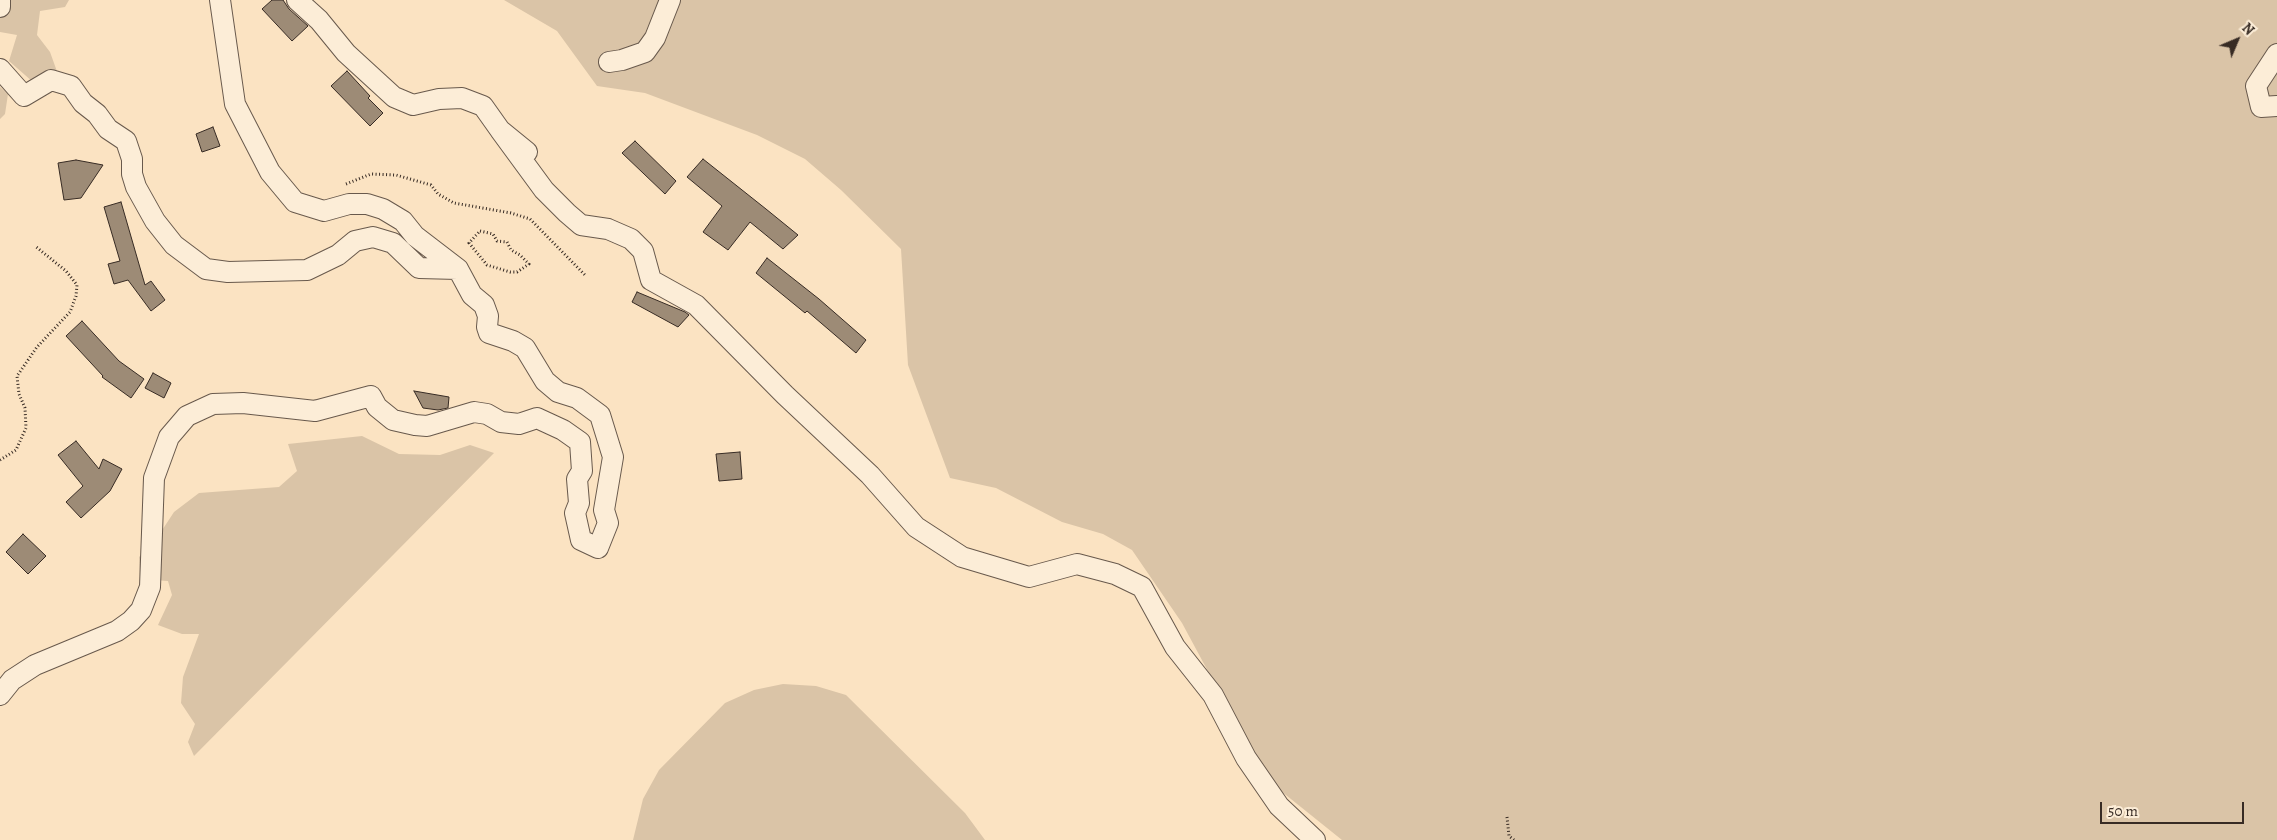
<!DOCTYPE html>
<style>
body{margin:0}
#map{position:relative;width:2277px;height:840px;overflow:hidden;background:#fbe3c2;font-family:Alegreya,serif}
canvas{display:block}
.north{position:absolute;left:2212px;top:15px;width:50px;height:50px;-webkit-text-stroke:4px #fcedd7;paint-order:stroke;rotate:45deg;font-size:14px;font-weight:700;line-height:20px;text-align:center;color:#372b24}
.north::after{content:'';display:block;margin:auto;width:18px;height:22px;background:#372b24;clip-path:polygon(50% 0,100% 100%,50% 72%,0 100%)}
.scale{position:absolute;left:2100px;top:802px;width:144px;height:22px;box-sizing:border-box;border:2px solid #372b24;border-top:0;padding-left:6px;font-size:15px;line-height:18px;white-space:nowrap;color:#372b24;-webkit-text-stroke:4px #fcedd7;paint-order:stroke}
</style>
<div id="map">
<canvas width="2277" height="840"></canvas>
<div class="north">N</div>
<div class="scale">50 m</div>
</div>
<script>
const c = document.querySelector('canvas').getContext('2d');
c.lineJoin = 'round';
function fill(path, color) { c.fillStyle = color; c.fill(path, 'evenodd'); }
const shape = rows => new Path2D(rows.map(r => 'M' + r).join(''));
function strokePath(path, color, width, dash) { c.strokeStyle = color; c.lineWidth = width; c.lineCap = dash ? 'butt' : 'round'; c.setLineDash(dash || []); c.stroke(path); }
fill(shape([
 [0,0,69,0,65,7,40,11,37,35,50,52,59,77,41,89,9,61,17,35,0,32],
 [504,0,2277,0,2277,840,1342,840,1266,779,1182,623,1132,550,1103,534,1062,522,996,488,950,478,908,365,901,249,841,190,805,159,757,135,645,93,597,86,557,31],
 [0,87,8,94,5,114,0,119],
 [362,436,399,454,440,455,470,445,494,453,194,756,188,742,195,724,181,703,183,677,199,634,182,634,158,625,172,595,168,581,140,579,139,557,155,541,174,512,199,493,279,487,297,471,288,444],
 [783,684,816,686,846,695,965,813,985,840,633,840,643,799,659,770,725,703,754,690]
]), '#dac4a7');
const building = shape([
 [272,0,283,0,289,9,308,26,292,41,262,9,272,0],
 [347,71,370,96,368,98,383,113,370,126,331,86,347,71],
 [213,127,220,146,202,152,196,134,213,127],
 [635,141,676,181,665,194,622,153,635,141],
 [703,159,766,209,798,235,783,249,750,222,728,250,703,232,722,206,687,177,703,159],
 [76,160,103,165,81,198,64,200,58,163,76,160],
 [121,202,145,285,151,281,165,300,151,311,128,280,114,284,108,264,120,261,104,207,121,202],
 [767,258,819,299,866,340,856,353,807,311,805,313,756,273,767,258],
 [637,292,685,312,689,315,678,327,632,302,637,292],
 [82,321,119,361,144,379,131,398,102,377,103,376,66,336,82,321],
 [153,373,171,383,164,398,145,388,153,373],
 [414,391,449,397,448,408,438,410,423,408,414,391],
 [76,441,99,469,103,459,122,469,110,491,81,518,66,502,83,486,58,455,76,441],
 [740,452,742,479,719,481,716,454,740,452],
 [23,534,46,556,28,574,6,552,23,534]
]);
fill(building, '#9d8b76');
strokePath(building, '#372b24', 1);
const minor = shape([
 [297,0,319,20,346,53,394,97,413,105,439,99,462,98,483,106,500,130],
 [0,7,0,0],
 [2277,54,2256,86,2261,107,2277,106],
 [609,62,622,60,645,52,655,38,670,0],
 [0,69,24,96,51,80,71,86,83,103,97,114,108,129,126,141,132,159,132,174,136,187,155,221,174,245,206,269,228,272,307,270,338,255,355,241,373,237,393,243,419,268,458,269,415,236,403,221,383,209,367,204,349,204,324,211,295,202,270,172,235,104,220,0],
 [527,152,500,130,544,190,567,213,581,225,608,229,631,239,643,251,651,280,696,305,785,395,870,475,916,527,962,557,1029,577,1077,564,1115,574,1142,587,1175,647,1213,695,1246,758,1279,806,1315,840],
 [0,695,12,680,35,665,117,631,131,621,141,610,150,587,154,478,169,437,187,416,213,404,243,403,315,411,371,396,377,407,393,420,415,425,427,426,474,412,487,414,501,422,519,424,537,418,563,430,580,442,582,471,577,479,579,503,575,513,581,540,598,548,608,523,604,510,613,457,600,415,577,398,558,392,545,381,525,348,513,341,489,333,487,327,488,316,484,305,472,295,458,269]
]);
strokePath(minor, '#68594c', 22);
strokePath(shape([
 [346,184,371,174,396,175,431,185,438,194,454,203,511,213,530,219,585,275],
 [480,231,493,234,497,241,507,242,511,250,520,255,529,264,517,272,510,272,487,265,469,243,480,231],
 [0,460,16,450,26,428,25,408,19,394,17,376,37,347,70,312,76,296,77,285,66,271,35,246],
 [1507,817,1509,836,1514,840]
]), '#372b24', 3, [1, 2.5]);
strokePath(minor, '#fcedd7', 20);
</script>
